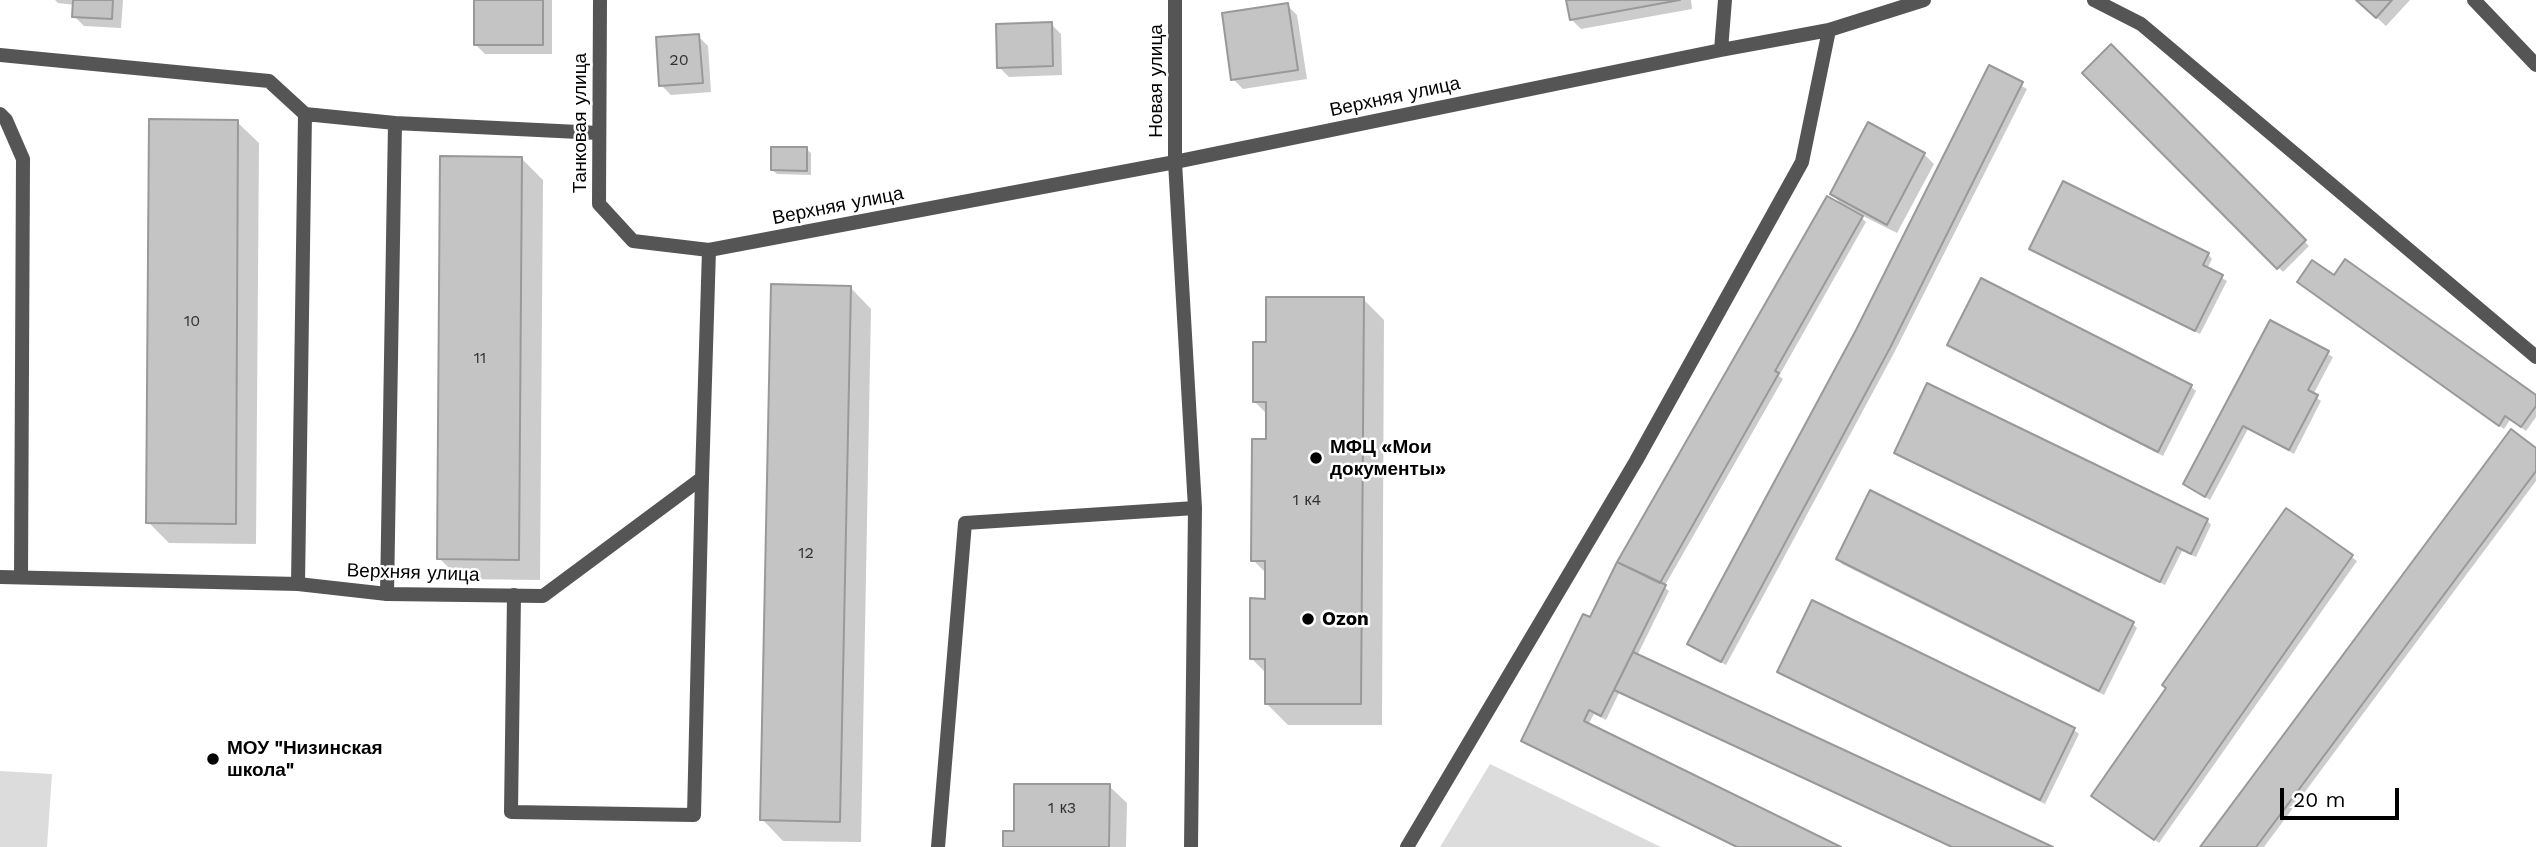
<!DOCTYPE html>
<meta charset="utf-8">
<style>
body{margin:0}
#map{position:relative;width:2536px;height:847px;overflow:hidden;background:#fff;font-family:"Work Sans",sans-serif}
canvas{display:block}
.scale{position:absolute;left:2280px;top:788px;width:119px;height:32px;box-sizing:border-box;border:4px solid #000;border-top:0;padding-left:9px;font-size:21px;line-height:24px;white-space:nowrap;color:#000;-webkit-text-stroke:5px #fff;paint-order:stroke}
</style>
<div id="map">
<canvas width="2536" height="847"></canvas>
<div class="scale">20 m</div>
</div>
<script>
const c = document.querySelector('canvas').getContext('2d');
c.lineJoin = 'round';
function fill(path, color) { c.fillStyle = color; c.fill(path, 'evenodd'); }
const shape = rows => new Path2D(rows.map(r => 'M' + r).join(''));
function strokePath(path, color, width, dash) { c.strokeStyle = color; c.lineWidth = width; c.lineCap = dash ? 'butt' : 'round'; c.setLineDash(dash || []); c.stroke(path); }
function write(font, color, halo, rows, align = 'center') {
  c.font = font + ' "Work Sans",sans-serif'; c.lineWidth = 5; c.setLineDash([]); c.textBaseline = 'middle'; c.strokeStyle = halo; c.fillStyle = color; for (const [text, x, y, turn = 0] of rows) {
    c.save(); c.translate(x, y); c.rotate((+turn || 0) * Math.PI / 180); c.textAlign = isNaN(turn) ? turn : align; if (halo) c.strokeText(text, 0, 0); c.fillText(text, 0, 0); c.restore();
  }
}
fill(shape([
 [1490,764,1661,847,1440,847],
 [0,771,52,774,47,847,0,847]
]), '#dcdcdc');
fill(shape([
 [55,0,123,0,121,28,84,26,74,16,75,5,58,3],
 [475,0,552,0,552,54,485,54,475,44],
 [1568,0,1691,0,1692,9,1581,29,1571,19],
 [2357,0,2410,0,2386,26],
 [1287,5,1297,15,1307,79,1243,89,1233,79],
 [1051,24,1061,34,1062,75,1009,77,999,67],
 [698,36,708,46,711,92,671,95,661,85],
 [2111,46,2309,246,2283,272,2084,73],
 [1990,68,2027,89,1894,353,1726,665,1690,644,1858,331],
 [237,122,259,143,256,544,169,543,148,522],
 [1869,125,1924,154,1934,164,1897,233,1857,213,1866,222,1779,376,1783,379,1664,587,1669,591,1637,656,2049,847,1950,847,1619,693,1606,720,1594,714,1588,725,1837,847,1735,847,1528,745,1523,741,1591,619,1844,207,1832,194],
 [806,149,811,153,811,175,777,174,772,170],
 [521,158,543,180,540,580,460,579,439,558],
 [2031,249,2208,254,2212,259,2207,269,2227,281,2200,334,2036,253],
 [2303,286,2536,397,2536,417,2526,431,2510,420,2504,429],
 [850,287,871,309,861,842,783,841,762,819],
 [1363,299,1384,320,1382,725,1288,725,1266,703,1266,673,1251,658,1267,600,1267,574,1253,560,1268,441,1268,415,1255,402,1268,344],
 [2271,322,2333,357,2313,395,2321,401,2294,454,2248,429,2210,500,2185,484],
 [1949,345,2191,387,2196,391,2163,456,1953,349],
 [2536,450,2536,481,2264,847,2202,847],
 [1896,452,2207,520,2211,525,2196,557,2182,551,2165,585,1900,457],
 [2286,510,2357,561,2159,843,2098,800],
 [1838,559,2133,624,2137,628,2104,695,1842,564],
 [1813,602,2074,730,2079,734,2045,804,1784,676,1779,671],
 [1109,786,1127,803,1126,847,1005,847,1016,833]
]), '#0003');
const building = shape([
 [73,0,113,0,112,19,72,17,73,0],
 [474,0,543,0,543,45,474,45,474,0],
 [1566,0,1680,0,1570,20,1566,0],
 [2356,0,2392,0,2376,18,2356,0],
 [1288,3,1298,70,1231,80,1222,13,1288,3],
 [1052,22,1053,66,997,68,996,24,1052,22],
 [699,34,703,83,659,86,656,37,699,34],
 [2111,44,2306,240,2277,269,2082,73,2111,44],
 [1989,65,2023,82,1890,348,1721,662,1687,644,1856,330,1989,65],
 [149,119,238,120,236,524,146,523,149,119],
 [1868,122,1925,153,1887,225,1830,194,1868,122],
 [771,147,807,147,807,171,771,170,771,147],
 [440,156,522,157,519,560,437,559,440,156],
 [2063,181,2209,253,2203,265,2223,275,2195,331,2029,249,2063,181],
 [1827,196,1863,216,1775,371,1779,373,1660,583,1617,562,1827,196],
 [2345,259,2536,395,2536,406,2521,427,2505,416,2499,426,2297,282,2312,260,2334,275,2345,259],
 [1981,278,2192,385,2158,452,1947,345,1981,278],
 [771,284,851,286,840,822,760,820,771,284],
 [1266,297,1364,297,1361,704,1265,704,1265,659,1250,659,1250,598,1265,599,1265,561,1251,561,1252,439,1266,439,1266,402,1253,402,1253,342,1266,342,1266,297],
 [2270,320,2329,351,2308,390,2318,395,2289,450,2243,426,2205,497,2183,484,2270,320],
 [1927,383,2208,519,2191,554,2177,547,2160,582,1894,453,1927,383],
 [2511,429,2536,448,2536,471,2256,847,2200,847,2511,429],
 [1870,490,2134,622,2099,691,1836,559,1870,490],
 [2286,508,2353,555,2154,840,2091,796,2166,688,2162,685,2286,508],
 [1617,562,1666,585,1601,716,1589,710,1584,721,1841,847,1737,847,1521,741,1583,614,1590,617,1617,562],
 [1812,600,2075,728,2040,800,1777,672,1812,600],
 [1633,652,2053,847,1952,847,1614,690,1633,652],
 [1014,784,1110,784,1109,847,1003,847,1003,831,1014,831,1014,784]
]);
fill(building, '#c4c4c4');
strokePath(building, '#999', 2);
strokePath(shape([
 [0,55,269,81,305,114,298,584],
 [0,114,6,120,23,159,21,577],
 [305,114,395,123,387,594],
 [395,123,599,133],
 [1175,162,1195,508,1191,847],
 [514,595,511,812,694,815,702,478],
 [938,847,965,523,1195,508]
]), '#555', 14);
strokePath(shape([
 [600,0,599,204,633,241,709,250,1175,162,1721,50,1829,30,1924,0],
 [2094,0,2141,24,2536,357],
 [2474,0,2536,65],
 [1721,50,1725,0],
 [1175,162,1175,0],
 [0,577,298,584,387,594,543,596,702,478,709,250],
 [1407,847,1636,461,1802,162,1829,30]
]), '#555', 14);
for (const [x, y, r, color] of [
 [1316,458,7,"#000"],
 [1308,619,7,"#000"],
 [213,759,7,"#000"]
]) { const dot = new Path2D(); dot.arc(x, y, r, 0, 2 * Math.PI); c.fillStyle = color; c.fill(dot); strokePath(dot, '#fff', 2.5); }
write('16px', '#313131', null, [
 ["20",679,60],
 ["10",192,321],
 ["11",480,358],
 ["1 к4",1307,500],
 ["12",806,553],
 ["1 к3",1062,808]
]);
write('19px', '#000', '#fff', [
 ["Новая улица",1156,81,-90],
 ["Верхняя улица",1395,97,-12],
 ["Танковая улица",580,123,-90],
 ["Верхняя улица",838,206,-11],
 ["Верхняя улица",413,573,2]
]);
write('bold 19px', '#000', '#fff', [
 ["МФЦ «Мои",1330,447],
 ["документы»",1330,469],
 ["Ozon",1322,619],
 ["МОУ \"Низинская",227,748],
 ["школа\"",227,770]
], 'left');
</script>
